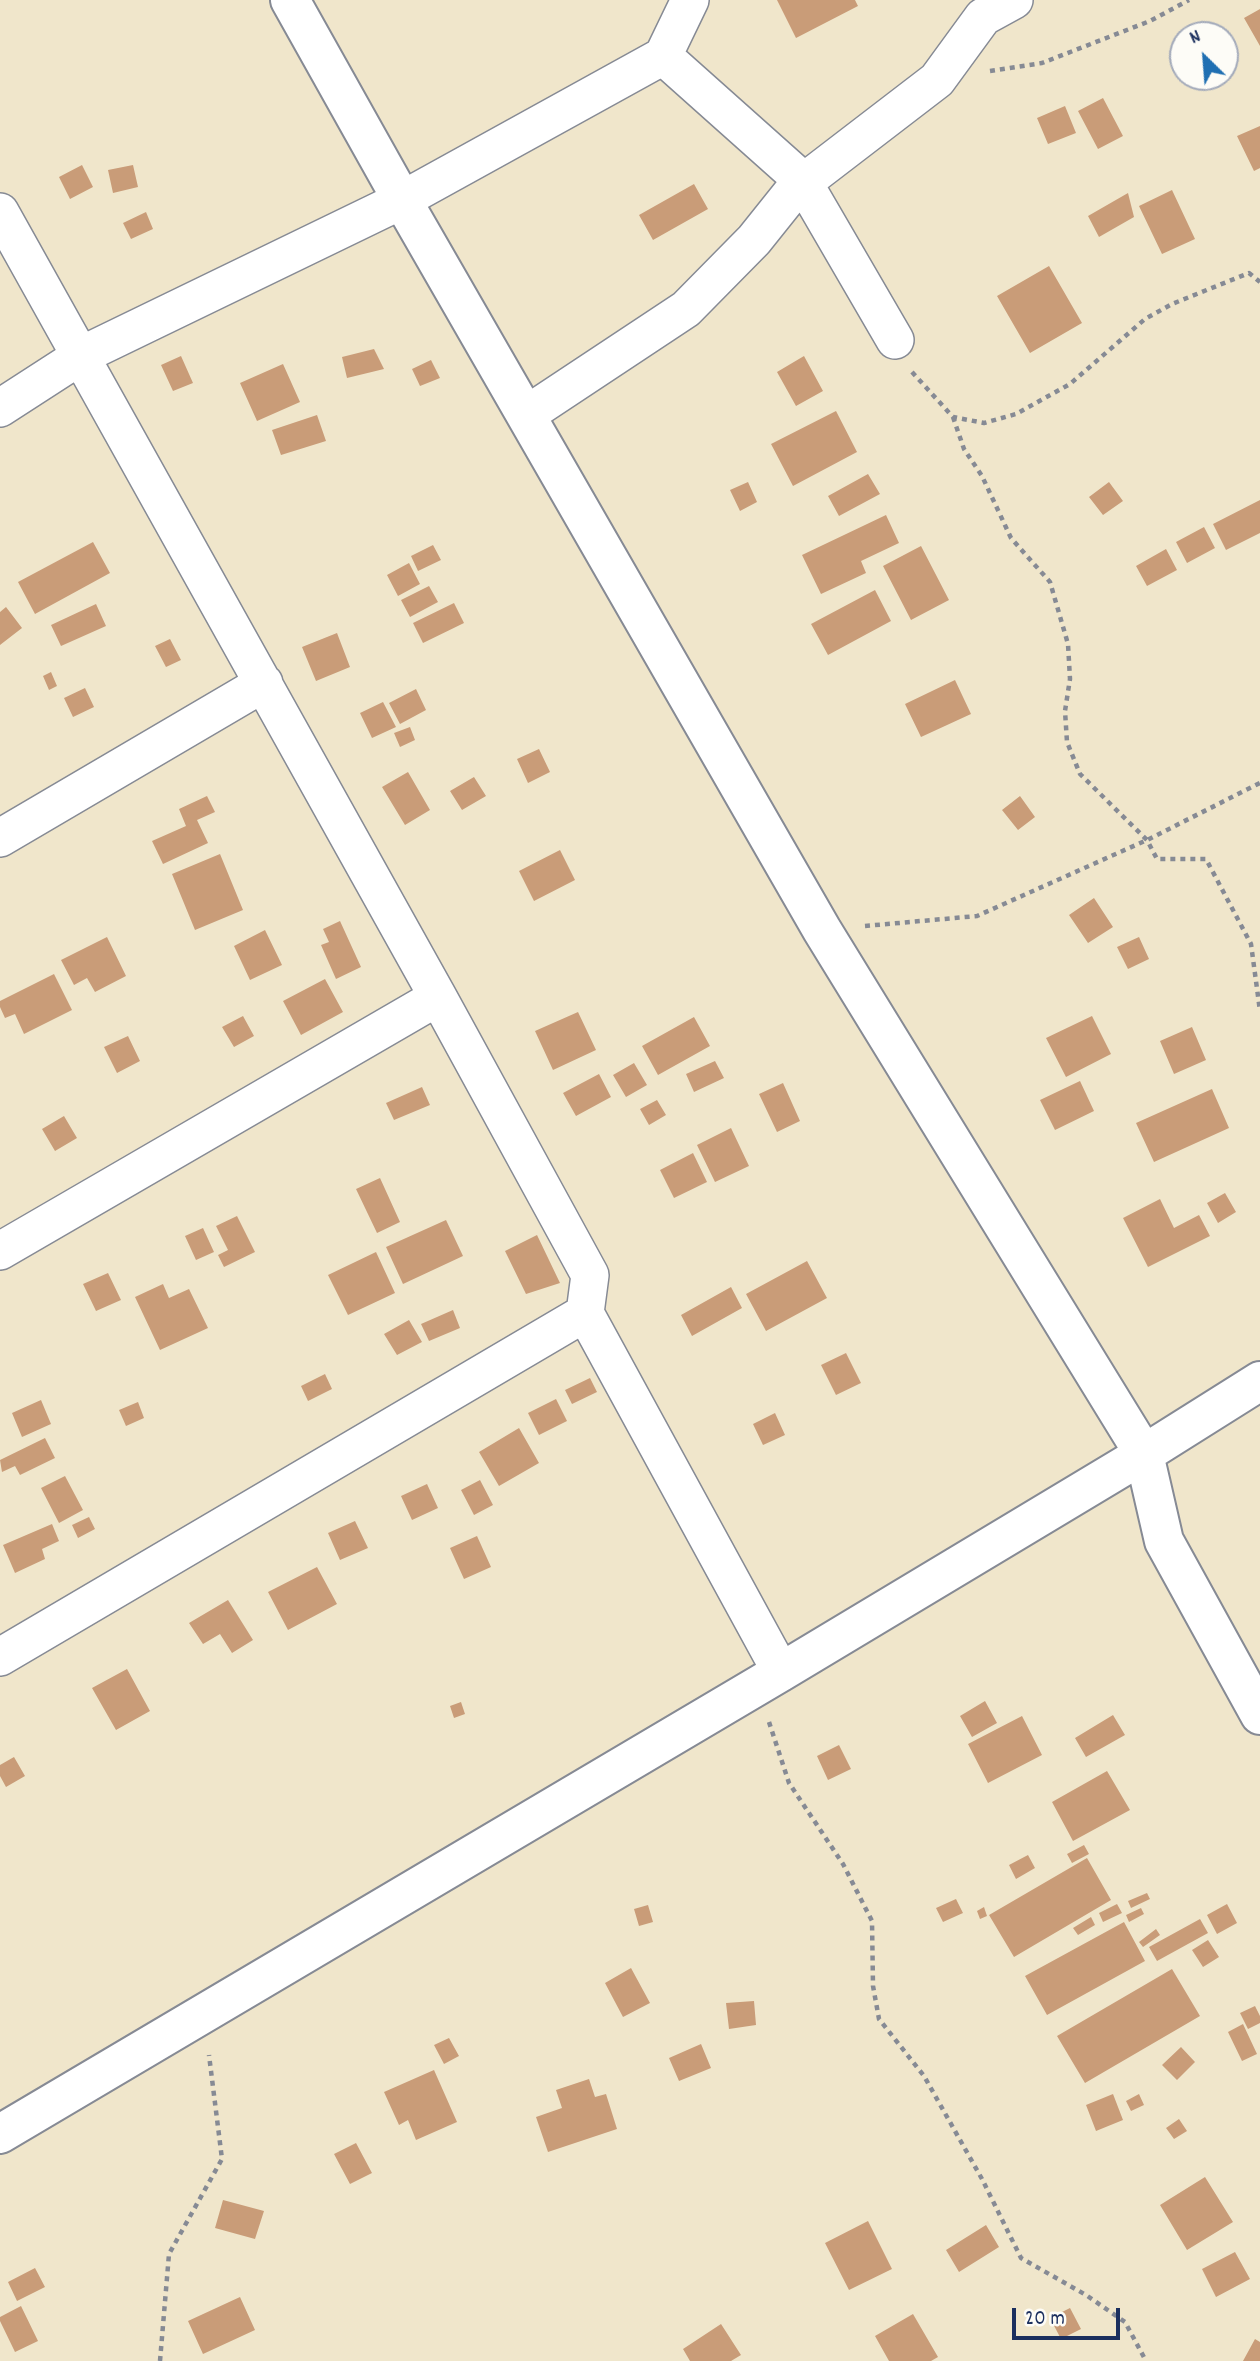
<!DOCTYPE html>
<style>
body{margin:0}
#map{position:relative;width:1260px;height:2361px;overflow:hidden;background:#f0e6cb;font-family:Dekko,sans-serif}
canvas{display:block}
.north{position:absolute;left:1169px;top:21px;width:70px;height:70px;box-sizing:border-box;background:#fdfcf7;border:2px solid #a3aaba;border-radius:50%;rotate:335deg;font-size:19px;font-weight:700;line-height:28px;text-align:center;color:#1b2f5e}
.north::after{content:'';display:block;margin:auto;width:24px;height:32px;background:#1f6fb2;clip-path:polygon(50% 0,100% 100%,50% 72%,0 100%)}
.scale{position:absolute;left:1012px;top:2308px;width:108px;height:32px;box-sizing:border-box;border:4px solid #1b2f5e;border-top:0;padding-left:9px;font-size:21px;line-height:24px;white-space:nowrap;color:#1b2f5e;-webkit-text-stroke:5px #fdfcf7;paint-order:stroke}
</style>
<div id="map">
<canvas width="1260" height="2361"></canvas>
<div class="north">N</div>
<div class="scale">20 m</div>
</div>
<script>
const c = document.querySelector('canvas').getContext('2d');
c.lineJoin = 'round';
function fill(path, color) { c.fillStyle = color; c.fill(path, 'evenodd'); }
const shape = rows => new Path2D(rows.map(r => 'M' + r).join(''));
function strokePath(path, color, width, dash) { c.strokeStyle = color; c.lineWidth = width; c.lineCap = dash ? 'butt' : 'round'; c.setLineDash(dash || []); c.stroke(path); }
fill(shape([
 [777,0,855,0,858,6,796,38],
 [1260,9,1260,46,1244,18],
 [1103,98,1123,136,1098,149,1078,111],
 [1065,106,1076,133,1048,144,1037,118],
 [1260,126,1260,168,1254,171,1237,136],
 [82,165,93,187,70,199,59,177],
 [133,165,138,187,113,193,108,170],
 [694,184,708,209,653,240,639,215],
 [1172,190,1195,239,1162,254,1139,206],
 [1128,193,1134,217,1099,237,1088,216],
 [146,212,153,229,131,239,123,223],
 [1049,266,1082,323,1030,353,997,296],
 [374,349,384,369,347,378,342,357],
 [181,356,193,383,173,391,161,365],
 [804,356,823,391,796,406,777,372],
 [431,360,440,378,420,386,412,369],
 [283,364,300,402,257,421,240,383],
 [836,411,857,452,793,486,771,444],
 [317,415,326,441,281,455,272,430],
 [868,474,880,494,839,516,828,496],
 [748,482,757,502,740,511,730,490],
 [1109,482,1123,501,1103,515,1089,497],
 [1260,500,1260,533,1226,550,1213,524],
 [886,515,899,543,861,561,866,573,821,594,802,555],
 [1204,527,1215,548,1187,563,1176,542],
 [93,542,110,573,35,614,18,582],
 [433,545,441,560,418,571,411,556],
 [921,546,949,600,911,620,883,566],
 [1166,549,1177,570,1147,586,1136,566],
 [409,563,420,584,398,596,387,575],
 [429,586,438,602,410,617,401,600],
 [875,590,891,621,828,655,811,624],
 [454,603,464,623,423,643,413,623],
 [96,604,106,626,61,646,51,625],
 [6,607,22,628,0,645,0,612],
 [337,633,350,667,316,681,302,647],
 [170,639,181,660,166,667,155,646],
 [51,672,57,686,49,690,43,676],
 [955,680,971,714,921,737,905,704],
 [85,688,94,707,73,717,64,698],
 [416,689,426,710,400,724,389,703],
 [383,702,396,727,372,738,360,713],
 [410,727,415,740,400,747,394,733],
 [539,749,550,772,528,783,517,759],
 [408,772,430,810,405,825,382,787],
 [474,777,486,796,462,810,450,791],
 [207,796,215,812,197,820,208,843,163,864,152,841,186,826,179,809],
 [1020,796,1035,817,1018,830,1002,810],
 [560,850,575,880,534,901,519,871],
 [220,854,243,910,195,930,172,874],
 [1094,898,1113,927,1088,943,1069,915],
 [340,921,361,967,336,979,321,945,329,942,323,929],
 [265,930,282,965,250,980,234,946],
 [107,937,126,976,95,992,87,978,74,985,61,960],
 [1139,937,1149,959,1128,969,1117,947],
 [54,974,72,1010,24,1034,15,1014,5,1018,0,1007,0,1001],
 [325,979,343,1012,301,1035,283,1001],
 [578,1012,596,1050,553,1070,535,1031],
 [243,1016,254,1036,234,1047,222,1027],
 [1092,1016,1111,1054,1066,1077,1046,1038],
 [694,1017,710,1046,658,1075,642,1046],
 [1192,1027,1206,1060,1174,1074,1160,1041],
 [128,1036,140,1061,117,1073,104,1047],
 [715,1061,724,1078,694,1092,686,1074],
 [634,1063,647,1085,626,1097,613,1075],
 [599,1074,611,1097,576,1116,563,1093],
 [1080,1081,1094,1111,1055,1130,1040,1100],
 [783,1083,800,1121,777,1132,759,1094],
 [422,1087,430,1105,394,1120,386,1103],
 [1212,1089,1229,1128,1154,1162,1136,1123],
 [657,1100,666,1115,649,1125,640,1109],
 [64,1116,77,1138,55,1151,42,1129],
 [731,1128,749,1166,715,1182,697,1145],
 [693,1153,707,1182,674,1198,660,1170],
 [380,1178,400,1222,377,1233,356,1189],
 [1225,1193,1236,1212,1218,1223,1207,1203],
 [1160,1199,1174,1228,1199,1215,1210,1236,1148,1267,1123,1218],
 [237,1216,255,1252,224,1267,218,1255,228,1250,216,1226],
 [446,1220,463,1256,403,1284,386,1247],
 [203,1228,214,1252,196,1260,185,1236],
 [537,1235,560,1283,526,1294,505,1251],
 [376,1252,395,1293,348,1315,328,1275],
 [807,1261,827,1298,766,1331,746,1294],
 [108,1273,121,1300,96,1311,83,1284],
 [163,1284,169,1298,189,1289,208,1328,160,1350,135,1297],
 [731,1287,742,1308,692,1336,681,1315],
 [453,1310,460,1328,429,1341,421,1324],
 [409,1320,422,1342,397,1355,384,1334],
 [846,1353,861,1383,836,1395,821,1365],
 [325,1374,332,1389,308,1401,301,1386],
 [590,1378,597,1392,572,1404,565,1390],
 [556,1399,567,1421,539,1435,528,1413],
 [41,1400,51,1424,22,1437,12,1413],
 [138,1402,144,1418,126,1426,119,1410],
 [775,1413,785,1435,763,1445,753,1424],
 [519,1428,539,1463,499,1486,479,1452],
 [45,1438,55,1458,20,1475,15,1466,2,1472,0,1460],
 [65,1476,83,1510,59,1523,41,1488],
 [480,1480,493,1505,474,1515,461,1490],
 [427,1484,438,1508,412,1520,401,1496],
 [89,1517,95,1529,78,1538,72,1525],
 [355,1521,368,1548,340,1560,328,1533],
 [52,1524,59,1541,42,1549,45,1559,15,1573,3,1545],
 [477,1536,491,1567,464,1579,450,1548],
 [317,1567,337,1604,288,1630,268,1592],
 [228,1600,253,1640,232,1653,220,1634,203,1644,189,1623],
 [127,1669,150,1711,116,1730,92,1688],
 [985,1701,997,1723,972,1737,960,1716],
 [461,1702,465,1714,454,1718,450,1706],
 [1113,1715,1125,1735,1086,1757,1075,1738],
 [1022,1716,1042,1755,988,1783,968,1744],
 [839,1745,851,1769,828,1780,817,1756],
 [14,1757,25,1776,6,1787,0,1776,0,1765],
 [1107,1771,1130,1810,1073,1841,1052,1802],
 [1084,1845,1089,1854,1072,1863,1067,1854],
 [1028,1855,1035,1868,1016,1879,1009,1865],
 [1087,1858,1111,1900,1014,1957,989,1915],
 [1147,1893,1150,1899,1131,1908,1128,1901],
 [956,1899,963,1913,943,1922,936,1908],
 [1117,1904,1122,1913,1103,1922,1099,1913],
 [1227,1904,1237,1923,1217,1934,1207,1915],
 [648,1905,653,1922,639,1926,634,1909],
 [984,1907,987,1916,980,1919,977,1911],
 [1141,1908,1144,1914,1129,1922,1126,1915],
 [1091,1917,1095,1925,1078,1935,1073,1928],
 [1200,1919,1208,1933,1157,1961,1149,1947],
 [1124,1922,1145,1961,1047,2015,1025,1976],
 [1156,1929,1160,1935,1143,1947,1139,1942],
 [1208,1940,1219,1957,1203,1967,1192,1950],
 [631,1968,650,2003,623,2017,605,1983],
 [1172,1969,1200,2016,1085,2083,1057,2036],
 [754,2001,756,2025,729,2029,726,2003],
 [1255,2006,1260,2016,1260,2023,1248,2029,1240,2013],
 [1243,2024,1257,2054,1242,2061,1228,2032],
 [449,2038,459,2056,444,2064,434,2045],
 [701,2044,711,2068,679,2081,669,2058],
 [1181,2047,1195,2062,1177,2080,1162,2065],
 [434,2070,457,2122,416,2140,408,2120,399,2125,384,2092],
 [589,2079,595,2097,606,2094,617,2129,548,2152,536,2117,562,2108,556,2090],
 [1113,2094,1123,2120,1096,2131,1086,2105],
 [1139,2094,1144,2105,1131,2111,1126,2101],
 [1179,2119,1187,2131,1174,2139,1166,2128],
 [356,2143,372,2173,350,2184,334,2154],
 [1205,2177,1233,2222,1187,2250,1160,2205],
 [223,2200,264,2211,255,2239,215,2228],
 [868,2221,892,2269,849,2290,825,2243],
 [986,2225,999,2247,959,2272,946,2250],
 [1235,2252,1250,2279,1216,2297,1202,2269],
 [35,2268,45,2287,17,2301,8,2282],
 [240,2297,255,2330,203,2354,188,2321],
 [21,2306,38,2341,15,2352,0,2321,0,2317],
 [1070,2308,1081,2329,1061,2339,1050,2318],
 [913,2314,938,2357,931,2361,889,2361,875,2336],
 [721,2324,741,2355,731,2361,690,2361,683,2349],
 [1255,2339,1260,2342,1260,2361,1243,2361]
]), '#c99c78');
const street = shape([
 [690,0,663,56,802,180,895,340],
 [0,212,438,997,590,1275,585,1313,781,1672],
 [0,408,82,355,402,200,663,56],
 [526,415,686,309,754,240,802,180,808,179,937,80,983,17,1014,0],
 [0,838,264,683],
 [0,1251,438,997],
 [0,1657,585,1313]
]);
const secondary = shape([
 [290,0,402,200,822,930,1144,1454,1164,1541,1260,1715],
 [0,2134,781,1672,1144,1454,1260,1381]
]);
strokePath(street, '#868a94', 40);
strokePath(secondary, '#868a94', 42);
strokePath(shape([
 [990,71,1042,63,1150,21,1189,0],
 [912,372,953,417,984,423,1016,414,1070,384,1145,319,1172,304,1249,273,1260,282],
 [953,417,964,449,982,476,1011,538,1050,582,1068,644,1070,679,1065,711,1067,742,1080,774,1147,840,1157,859,1206,859,1251,944,1260,1011],
 [865,926,977,916,1147,840,1260,783],
 [769,1722,789,1783,843,1864,872,1921,873,1986,879,2019,924,2076,982,2179,1021,2258,1086,2295,1125,2322,1146,2361],
 [160,2361,169,2254,222,2159,209,2055]
]), '#868a94', 4.5, [5, 5]);
strokePath(street, '#fff', 37);
strokePath(secondary, '#fff', 38);
</script>
